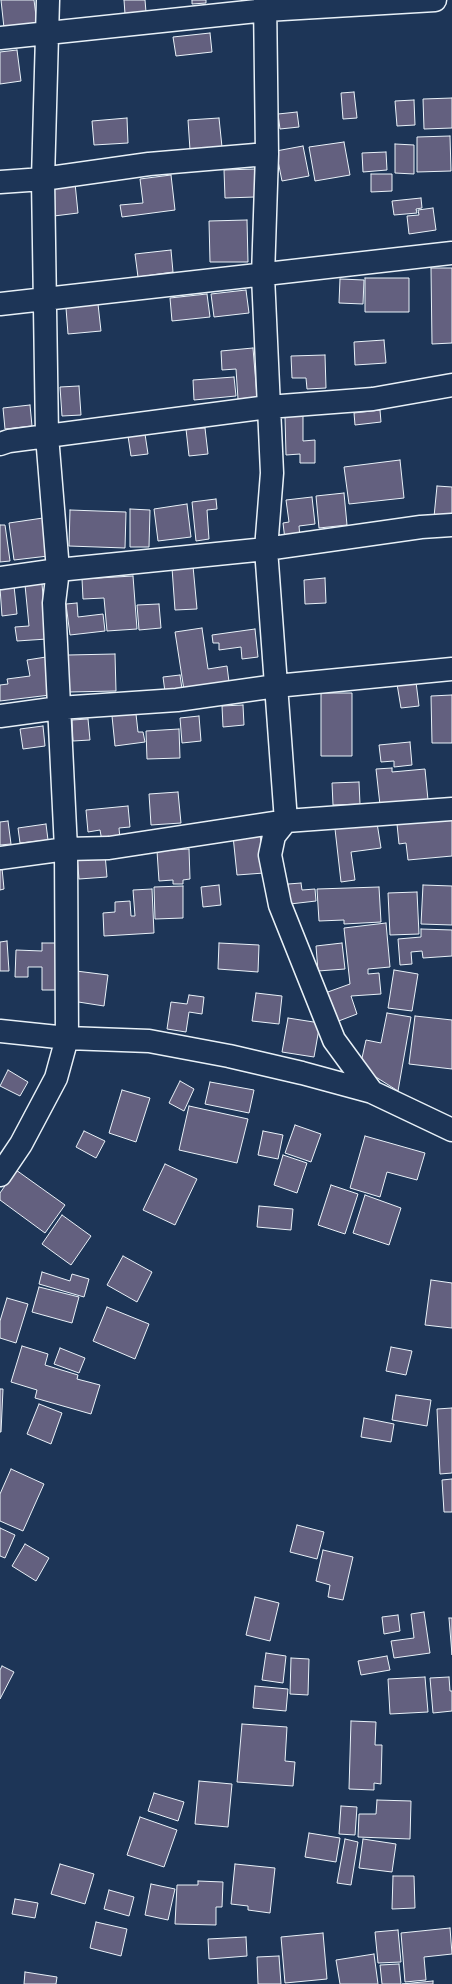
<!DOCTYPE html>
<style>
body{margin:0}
canvas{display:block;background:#1d3557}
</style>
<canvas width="452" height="1984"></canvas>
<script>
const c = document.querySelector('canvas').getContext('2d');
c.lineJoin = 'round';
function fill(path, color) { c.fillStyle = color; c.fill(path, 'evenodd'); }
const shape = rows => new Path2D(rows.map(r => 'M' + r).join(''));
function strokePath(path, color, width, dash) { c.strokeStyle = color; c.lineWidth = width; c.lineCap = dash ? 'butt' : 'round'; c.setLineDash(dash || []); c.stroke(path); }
const building = shape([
 [1,0,34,0,37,24,4,28,1,0],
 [124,0,145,0,146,12,125,14,124,0],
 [192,0,206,0,206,3,192,4,192,0],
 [210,33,212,52,176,56,173,37,210,33],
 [17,50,21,81,0,84,0,52,17,50],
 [354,92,357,118,343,119,341,93,354,92],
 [452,98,452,128,424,129,423,99,452,98],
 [414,100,415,125,397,126,395,101,414,100],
 [297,112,299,127,280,129,278,114,297,112],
 [127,118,128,143,94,145,92,121,127,118],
 [219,118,222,147,190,150,188,120,219,118],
 [450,136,451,171,417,172,417,137,450,136],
 [344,142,350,175,315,181,309,147,344,142],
 [395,144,414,145,414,174,395,173,395,144],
 [303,146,309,176,282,181,276,151,303,146],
 [386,152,387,170,363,172,362,153,386,152],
 [255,169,255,197,225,198,224,170,255,169],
 [371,174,392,174,392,191,371,192,371,174],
 [171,175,175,210,122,217,120,205,143,203,140,179,171,175],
 [75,183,78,213,54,216,51,186,75,183],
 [421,198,422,208,416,209,417,213,394,215,392,201,421,198],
 [433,208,436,230,409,234,407,216,419,215,418,210,433,208],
 [247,220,248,262,210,262,209,221,247,220],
 [171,250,173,272,138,277,135,254,171,250],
 [431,268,452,268,452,343,432,344,431,268],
 [365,278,409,278,409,312,365,312,365,278],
 [340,279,364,280,363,304,339,303,340,279],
 [246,290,249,313,214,317,211,294,246,290],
 [207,294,210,317,172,321,170,298,207,294],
 [98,304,101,331,68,334,66,308,98,304],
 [384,340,386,363,355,365,354,342,384,340],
 [253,348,257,397,238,399,236,369,222,370,221,351,253,348],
 [325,355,326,388,307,389,306,378,292,378,291,356,325,355],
 [234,377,236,396,194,400,193,380,234,377],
 [79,386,81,415,62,416,60,387,79,386],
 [30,405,32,426,5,429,3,408,30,405],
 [380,410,381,422,355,425,354,413,380,410],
 [303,415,303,441,315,440,315,463,300,463,300,454,286,455,285,416,303,415],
 [205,428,208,454,189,456,186,429,205,428],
 [145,434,148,454,131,456,128,436,145,434],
 [400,460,404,498,349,504,344,467,400,460],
 [437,486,452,487,452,519,434,517,437,486],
 [344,493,347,525,319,528,316,496,344,493],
 [312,497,315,524,299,526,300,538,285,540,283,523,289,522,286,500,312,497],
 [216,499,217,509,207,510,209,539,196,541,192,502,216,499],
 [187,504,191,537,158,541,154,509,187,504],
 [130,509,150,510,149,547,130,547,130,509],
 [70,510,126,512,125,548,69,546,70,510],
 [43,518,48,556,14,560,9,523,43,518],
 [0,525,5,525,10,561,0,562,0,525],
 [193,566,197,609,175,610,172,568,193,566],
 [133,576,137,629,107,631,104,598,83,599,82,579,133,576],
 [325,578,326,603,305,604,304,580,325,578],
 [42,584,47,639,17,641,15,627,29,626,25,585,42,584],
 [14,586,17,614,2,616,0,588,14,586],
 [77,603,78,617,103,614,105,631,70,635,66,604,77,603],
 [159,604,161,628,139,630,137,605,159,604],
 [202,628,208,669,227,666,229,682,184,690,175,632,202,628],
 [255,629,258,657,242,659,241,647,219,650,219,643,213,643,212,635,255,629],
 [115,654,116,691,69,692,68,655,115,654],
 [46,657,50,695,0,701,0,685,8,684,7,679,30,676,27,660,46,657],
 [180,675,182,689,165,692,163,677,180,675],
 [416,682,419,706,401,708,397,684,416,682],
 [321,693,352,693,352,756,321,756,321,693],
 [452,695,452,743,432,743,431,696,452,695],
 [243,705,244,725,223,727,222,706,243,705],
 [136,714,138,732,143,732,145,742,115,746,112,716,136,714],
 [199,716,201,741,182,743,180,718,199,716],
 [88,719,90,740,73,741,72,720,88,719],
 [43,726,45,746,23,749,20,729,43,726],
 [179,729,180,758,147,759,146,731,179,729],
 [410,742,412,765,394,767,394,761,381,762,379,745,410,742],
 [392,768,392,772,425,769,428,800,380,805,376,769,392,768],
 [359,782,360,804,333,805,332,783,359,782],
 [178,792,181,823,151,825,149,794,178,792],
 [128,806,130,827,119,828,120,839,102,841,100,830,88,832,86,810,128,806],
 [452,819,452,856,408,860,406,843,399,844,397,824,452,819],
 [8,821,11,844,0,845,0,822,8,821],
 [377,823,381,848,351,852,355,880,341,882,335,829,377,823],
 [46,824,48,840,20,843,18,828,46,824],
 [260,833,264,873,237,875,233,836,260,833],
 [189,849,190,879,183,880,183,884,173,884,173,880,159,881,157,851,189,849],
 [105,854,107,877,79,879,77,856,105,854],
 [0,868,2,868,4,889,0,890,0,868],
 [301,883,302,890,315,889,316,901,290,904,288,884,301,883],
 [219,885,221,905,203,907,201,887,219,885],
 [423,885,452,886,452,925,421,924,423,885],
 [183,886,183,918,155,919,154,887,183,886],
 [379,887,381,922,344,924,344,920,319,921,317,889,379,887],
 [152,889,154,933,104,936,103,913,115,912,115,902,130,901,131,916,135,916,133,890,152,889],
 [417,892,419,934,390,935,388,893,417,892],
 [386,923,390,967,368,969,368,974,379,973,381,994,351,996,357,1014,336,1022,325,993,350,984,344,928,386,923],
 [421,929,452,930,452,956,423,958,422,951,411,952,412,964,400,965,398,939,421,937,421,929],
 [7,941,9,971,0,971,0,942,7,941],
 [42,943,59,943,59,990,42,990,42,967,28,967,28,977,15,977,16,950,42,951,42,943],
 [219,943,259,945,258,972,218,969,219,943],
 [342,943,345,969,318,971,316,946,342,943],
 [394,970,418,974,412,1011,388,1008,394,970],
 [76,971,108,975,104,1006,72,1001,76,971],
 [256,993,282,996,279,1024,252,1021,256,993],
 [189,995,204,997,202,1014,189,1012,186,1032,167,1029,171,1002,187,1004,189,995],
 [387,1013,411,1017,398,1091,360,1067,366,1040,381,1043,387,1013],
 [415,1016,452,1020,452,1069,409,1064,415,1016],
 [288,1018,320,1023,314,1057,282,1052,288,1018],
 [8,1070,28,1082,20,1096,0,1086,8,1070],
 [180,1081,194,1089,184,1111,169,1103,180,1081],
 [210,1082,254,1090,249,1113,205,1104,210,1082],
 [122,1090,150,1098,136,1142,109,1133,122,1090],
 [189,1106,248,1119,237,1163,179,1150,189,1106],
 [295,1125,321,1134,311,1162,285,1153,295,1125],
 [84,1131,105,1141,96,1158,76,1147,84,1131],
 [263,1131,283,1135,278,1159,258,1155,263,1131],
 [365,1136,425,1153,417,1180,387,1172,380,1197,350,1188,365,1136],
 [283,1155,307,1163,297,1193,274,1185,283,1155],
 [165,1164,197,1179,175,1225,143,1210,165,1164],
 [16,1170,65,1205,45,1233,0,1200,0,1193,16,1170],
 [331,1185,358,1194,345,1234,318,1225,331,1185],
 [365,1195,401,1208,389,1245,353,1233,365,1195],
 [259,1206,293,1209,291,1230,257,1227,259,1206],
 [62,1215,91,1236,71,1265,42,1244,62,1215],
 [123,1256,152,1272,137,1302,107,1285,123,1256],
 [42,1272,70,1281,72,1274,89,1279,84,1297,39,1284,42,1272],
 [431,1280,452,1283,452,1328,425,1325,431,1280],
 [39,1287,79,1297,72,1323,32,1312,39,1287],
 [7,1298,28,1304,16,1343,0,1338,0,1321,7,1298],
 [107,1307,149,1324,135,1359,93,1341,107,1307],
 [22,1346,48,1354,45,1365,78,1375,77,1379,100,1385,91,1414,35,1398,37,1390,11,1382,22,1346],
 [391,1347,412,1351,406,1375,386,1371,391,1347],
 [60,1348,85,1358,79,1373,54,1364,60,1348],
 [0,1389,3,1389,1,1432,0,1432,0,1389],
 [396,1395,431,1400,427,1426,392,1420,396,1395],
 [39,1404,62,1413,51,1444,27,1434,39,1404],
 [452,1408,452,1473,440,1474,437,1409,452,1408],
 [364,1418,394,1424,391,1442,361,1437,364,1418],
 [11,1469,44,1484,23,1531,0,1521,0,1494,11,1469],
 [452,1479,452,1512,444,1512,442,1480,452,1479],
 [297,1525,324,1532,317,1559,290,1552,297,1525],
 [0,1528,15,1535,5,1558,0,1556,0,1528],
 [25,1544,49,1558,36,1581,12,1566,25,1544],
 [323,1550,353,1557,343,1600,328,1597,330,1585,316,1581,323,1550],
 [255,1597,279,1603,270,1641,246,1635,255,1597],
 [424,1612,430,1653,394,1658,391,1641,414,1638,411,1614,424,1612],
 [398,1615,400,1631,384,1634,382,1617,398,1615],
 [449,1618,452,1618,452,1655,449,1618],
 [266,1653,286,1656,283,1683,262,1680,266,1653],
 [387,1656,390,1670,361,1675,358,1661,387,1656],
 [291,1658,309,1659,308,1695,290,1694,291,1658],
 [2,1666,14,1672,0,1699,0,1670,2,1666],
 [425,1677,428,1712,390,1714,388,1679,425,1677],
 [449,1677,450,1691,452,1691,452,1711,433,1713,430,1678,449,1677],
 [255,1686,288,1689,286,1711,253,1708,255,1686],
 [351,1721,376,1722,375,1745,382,1745,381,1784,374,1783,374,1790,349,1789,351,1721],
 [242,1724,287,1727,285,1761,295,1762,293,1786,237,1782,242,1724],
 [199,1781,232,1784,228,1827,195,1824,199,1781],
 [154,1793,184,1802,178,1821,148,1811,154,1793],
 [377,1800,411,1801,410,1839,358,1837,359,1814,376,1814,377,1800],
 [341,1806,357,1807,355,1835,339,1834,341,1806],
 [140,1817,177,1830,164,1867,127,1855,140,1817],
 [309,1833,340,1838,336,1862,305,1857,309,1833],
 [345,1839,358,1842,351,1885,337,1883,345,1839],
 [363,1839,396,1844,392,1872,359,1868,363,1839],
 [60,1864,94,1874,85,1904,51,1894,60,1864],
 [235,1864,275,1868,270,1913,248,1910,248,1906,231,1904,235,1864],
 [393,1876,414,1876,415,1908,392,1909,393,1876],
 [198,1881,223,1882,222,1907,216,1907,216,1925,175,1924,177,1885,198,1885,198,1881],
 [151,1884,175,1889,168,1920,145,1915,151,1884],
 [109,1890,134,1897,129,1916,104,1909,109,1890],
 [15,1899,38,1903,35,1918,12,1914,15,1899],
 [96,1922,127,1929,121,1956,90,1948,96,1922],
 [450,1928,452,1954,424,1957,426,1980,405,1982,401,1933,450,1928],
 [398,1930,401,1962,378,1963,375,1932,398,1930],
 [323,1933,327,1979,285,1983,281,1937,323,1933],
 [246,1937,247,1956,209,1959,208,1939,246,1937],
 [374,1954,378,1984,340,1984,336,1960,374,1954],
 [279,1956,281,1984,258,1984,257,1957,279,1956],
 [399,1964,401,1984,382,1984,380,1965,399,1964],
 [25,1972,57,1977,56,1984,24,1984,25,1972],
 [433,1981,433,1984,402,1984,433,1981]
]);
fill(building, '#63607f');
strokePath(building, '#e8f1f8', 1);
const minor = shape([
 [265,0,267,154,263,276,272,473,266,549,286,821,274,836,270,855,280,905,334,1040,372,1092],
 [0,38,266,10,435,0],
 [0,182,43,179,149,164,267,154],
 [0,304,452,253],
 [0,444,9,441,268,407,373,399,452,385],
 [0,578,58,570,266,549,421,527,452,525],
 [0,716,59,708,177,700,276,686,452,669],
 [0,858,66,849,109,848,286,821,452,809],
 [0,1031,67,1038,149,1041,229,1056,302,1073,372,1092,452,1130],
 [0,1175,21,1144,56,1078,67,1038,66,849,54,603,58,570,47,436,43,179,48,0]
]);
strokePath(minor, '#e8f1f8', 25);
strokePath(minor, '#1d3557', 22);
</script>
